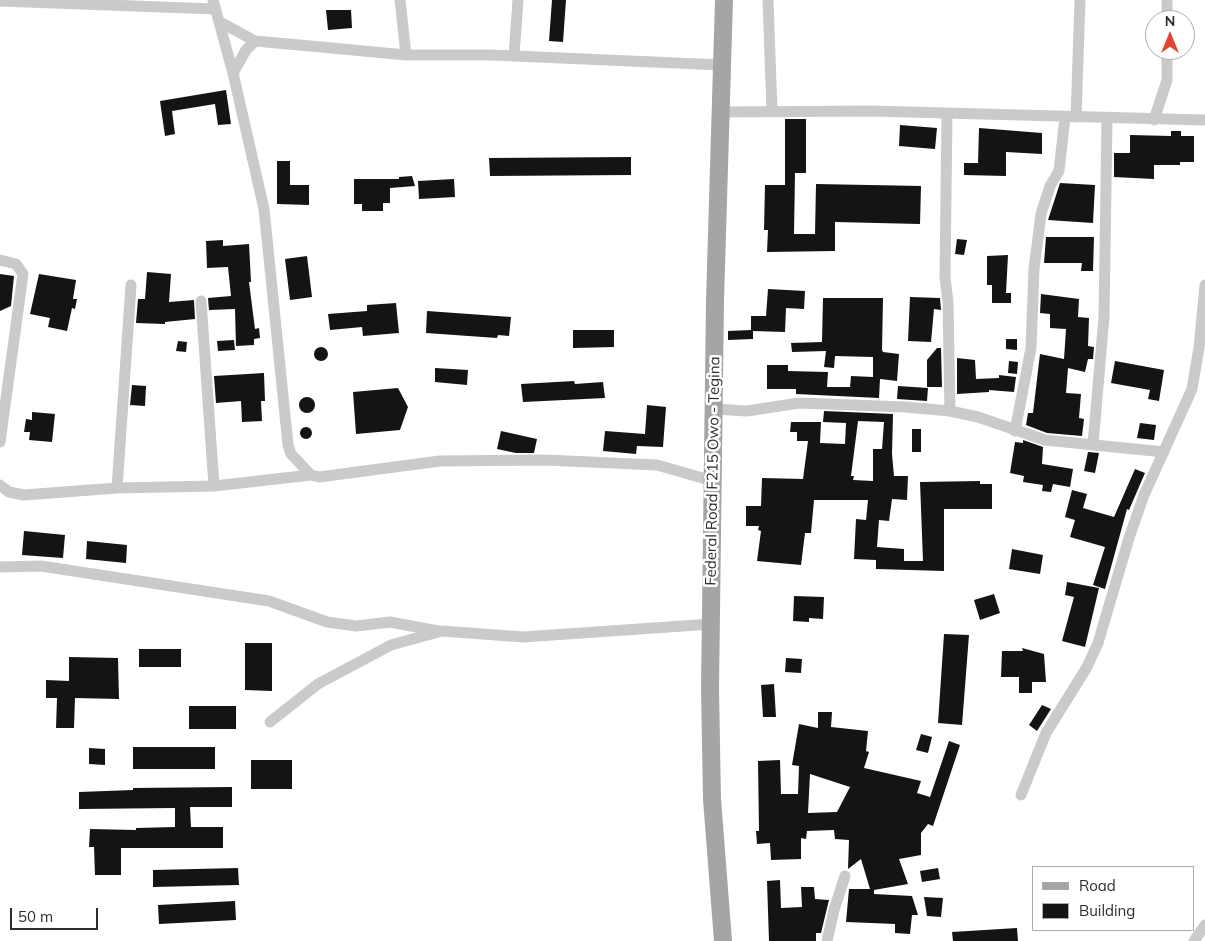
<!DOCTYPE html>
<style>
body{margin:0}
#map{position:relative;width:1205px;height:941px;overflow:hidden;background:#fff;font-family:Mulish,sans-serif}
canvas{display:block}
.legend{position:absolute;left:1032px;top:866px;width:162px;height:65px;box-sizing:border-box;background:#fff;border:1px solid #ababab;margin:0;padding:6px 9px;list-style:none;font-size:15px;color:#2d2d2d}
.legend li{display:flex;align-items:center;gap:10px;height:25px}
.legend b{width:25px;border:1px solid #ababab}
.north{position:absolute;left:1145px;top:10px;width:50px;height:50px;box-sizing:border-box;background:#fff;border:1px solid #ababab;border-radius:50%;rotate:0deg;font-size:14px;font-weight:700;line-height:20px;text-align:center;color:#2d2d2d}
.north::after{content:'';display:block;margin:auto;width:18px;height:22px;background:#e44130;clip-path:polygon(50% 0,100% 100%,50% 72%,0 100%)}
.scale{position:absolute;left:10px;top:908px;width:88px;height:22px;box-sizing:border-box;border:2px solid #2d2d2d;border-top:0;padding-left:6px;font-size:15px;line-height:18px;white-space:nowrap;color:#2d2d2d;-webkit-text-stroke:4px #fff;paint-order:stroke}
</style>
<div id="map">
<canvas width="1205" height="941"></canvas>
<ul class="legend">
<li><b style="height:6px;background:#a5a5a5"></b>Road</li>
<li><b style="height:14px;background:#141414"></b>Building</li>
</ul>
<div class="north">N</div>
<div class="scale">50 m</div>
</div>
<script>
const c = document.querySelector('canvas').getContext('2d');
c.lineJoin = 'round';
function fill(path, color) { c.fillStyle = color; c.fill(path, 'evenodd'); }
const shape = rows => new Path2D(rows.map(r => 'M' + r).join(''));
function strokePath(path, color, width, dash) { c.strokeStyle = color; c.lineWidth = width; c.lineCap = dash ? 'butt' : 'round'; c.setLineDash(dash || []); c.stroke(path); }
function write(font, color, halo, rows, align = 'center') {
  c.font = font + ' Mulish,sans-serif'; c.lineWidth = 5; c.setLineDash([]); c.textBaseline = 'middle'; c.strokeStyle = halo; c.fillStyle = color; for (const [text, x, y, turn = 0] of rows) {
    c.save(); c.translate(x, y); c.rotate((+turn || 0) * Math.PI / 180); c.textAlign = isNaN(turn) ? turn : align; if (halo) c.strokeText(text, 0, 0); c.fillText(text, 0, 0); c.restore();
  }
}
fill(shape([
 [552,0,566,0,563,42,549,41],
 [326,10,351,10,352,28,328,30],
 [226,90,231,124,218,125,215,104,172,111,175,134,165,136,160,101],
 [785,119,806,119,806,173,795,173,794,234,815,234,816,184,921,186,920,224,835,222,835,251,767,252,768,230,764,230,765,185,785,185],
 [900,125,937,128,935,149,899,146],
 [979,128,1042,133,1042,154,1006,152,1006,176,964,175,964,163,978,163],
 [1171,131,1181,131,1181,136,1194,136,1194,162,1180,162,1180,165,1154,165,1154,179,1114,177,1114,153,1130,153,1130,135,1171,136],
 [631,157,631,175,490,176,489,158],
 [277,161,290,161,290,185,309,185,309,205,277,204],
 [412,176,415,186,390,188,390,203,383,203,383,211,362,211,362,204,354,204,354,179,399,179,399,177],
 [454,179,455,197,419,199,418,181],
 [1060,183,1095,185,1093,223,1048,220],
 [1046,237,1094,237,1093,271,1081,271,1082,263,1044,263],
 [957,239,967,240,964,255,955,254],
 [223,240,223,246,249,244,251,282,249,282,255,329,259,328,260,338,254,339,254,345,236,346,235,309,209,310,208,298,231,296,228,267,207,268,206,241],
 [1008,255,1006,293,1011,293,1011,303,992,303,992,285,987,285,987,256],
 [307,256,312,297,290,300,285,259],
 [147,272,171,274,169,302,194,300,195,319,165,322,165,324,136,323,138,299,145,299],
 [0,274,14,276,11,306,0,311],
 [39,274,76,280,73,299,77,299,75,309,72,308,67,331,48,327,50,318,30,314],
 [768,289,805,291,804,309,786,308,785,332,753,331,753,339,728,340,728,331,751,330,751,316,766,316],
 [1041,294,1079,299,1078,317,1089,318,1088,346,1094,347,1093,359,1088,359,1085,372,1068,368,1066,393,1081,394,1079,418,1084,419,1082,436,1047,433,1026,425,1028,413,1033,413,1040,354,1064,359,1066,329,1050,328,1050,314,1040,313],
 [910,297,940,298,941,310,934,309,931,342,908,341],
 [823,298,883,298,882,350,883,352,899,354,897,381,880,379,879,398,796,394,796,389,767,389,767,365,788,365,788,371,828,372,827,387,850,387,851,376,873,377,873,357,835,356,834,368,824,367,826,351,792,352,791,343,822,342],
 [396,303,399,333,363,336,362,327,330,330,328,314,367,311,367,305],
 [427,311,511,317,509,336,498,335,497,338,426,333],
 [573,330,614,330,614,347,573,348],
 [1006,339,1017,339,1017,350,1006,349],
 [234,340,235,350,218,351,217,341],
 [178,341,187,342,186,352,176,351],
 '314 354a7 7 0 1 1 14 0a7 7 0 1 1-14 0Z',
 [937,348,941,348,942,387,927,387,927,360],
 [957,358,975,360,976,379,999,378,999,375,1016,377,1014,392,989,390,989,392,957,394],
 [1009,361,1018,362,1017,374,1008,373],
 [1115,361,1164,370,1159,401,1148,399,1150,390,1111,383],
 [435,368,468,370,467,385,435,382],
 [264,373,265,401,261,401,262,421,242,422,241,401,216,403,214,376],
 [574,381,575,384,603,382,605,398,523,402,521,384],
 [132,385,146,386,145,406,130,405],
 [898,386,928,388,927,401,897,399],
 [398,388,408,407,400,430,356,434,353,392],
 '299 405a8 8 0 1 1 16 0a8 8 0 1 1-16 0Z',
 [647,405,666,407,663,447,637,446,636,454,603,451,605,431,645,434],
 [824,411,893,414,892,454,894,476,908,476,907,500,892,499,889,521,879,520,877,547,904,549,904,561,923,561,920,482,980,481,980,484,992,484,992,509,944,509,944,571,876,569,876,560,854,559,856,519,866,520,868,500,814,500,811,533,805,533,801,565,757,561,761,531,758,530,759,526,746,526,746,506,761,506,762,478,803,479,808,441,797,441,797,432,790,432,791,422,821,422,820,443,845,444,846,423,823,422],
 [858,421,884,422,882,449,873,449,873,481,853,480,854,476,851,476],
 [32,412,55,414,52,442,29,440,30,432,24,432,26,419,32,420],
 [1140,423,1156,425,1154,440,1137,438],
 '300 433a6 6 0 1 1 12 0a6 6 0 1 1-12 0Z',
 [912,429,921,429,921,452,912,452],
 [501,431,537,439,534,453,516,453,497,449],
 [1023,440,1043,447,1042,464,1073,469,1070,487,1053,484,1051,492,1042,491,1043,485,1023,482,1024,476,1010,473,1015,442,1023,443],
 [1088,452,1099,453,1095,473,1084,471],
 [1135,469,1145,473,1129,510,1127,509,1105,589,1093,585,1105,547,1070,537,1075,520,1065,517,1072,490,1087,494,1083,508,1114,517],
 [24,531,65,535,63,558,22,555],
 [87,541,127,545,126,563,86,559],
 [1012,549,1043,555,1040,574,1009,569],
 [1067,582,1099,588,1085,647,1062,641,1074,597,1065,595],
 [994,594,1000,613,980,620,974,600],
 [794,596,824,597,823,619,809,618,809,622,793,621],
 [944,634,969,635,962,725,938,723],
 [245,643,272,643,272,691,245,690],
 [1022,648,1044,654,1046,682,1032,682,1032,693,1019,693,1019,677,1001,677,1002,651,1023,651],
 [139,649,181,649,181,667,139,667],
 [69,657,118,658,119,699,75,698,74,728,56,728,57,698,46,698,46,680,69,681],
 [786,658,802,659,801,673,785,672],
 [774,684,776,717,763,717,761,685],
 [1042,705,1051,709,1037,731,1029,725],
 [189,706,236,706,236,729,189,729],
 [818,712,832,712,831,727,868,731,866,751,869,752,864,768,921,781,917,793,930,797,949,741,960,745,933,826,928,824,921,833,921,855,899,859,908,884,874,890,874,894,912,896,918,915,912,915,910,934,895,933,895,924,846,922,849,889,870,889,861,859,848,869,849,840,835,839,834,830,807,831,806,839,801,838,801,859,771,860,770,843,757,844,756,831,759,831,758,761,780,760,781,794,798,794,799,766,792,765,799,724,818,728],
 [810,774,850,787,837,812,808,813],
 [921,734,932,737,928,753,916,750],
 [133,747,215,747,215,769,133,769],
 [89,748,105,749,105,765,89,764],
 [251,760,292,760,292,789,251,789],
 [232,787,232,807,190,807,191,827,223,827,223,848,121,848,121,875,95,875,94,847,89,847,90,829,136,830,136,828,175,827,175,808,79,809,79,792,133,790,133,788],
 [238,868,239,885,153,887,153,870],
 [938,868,940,879,922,882,920,871],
 [780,880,781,908,802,907,801,887,814,887,815,899,829,900,821,933,816,933,816,941,769,941,767,881],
 [924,897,943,898,941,917,927,916],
 [235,901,236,920,159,924,158,905],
 [1017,928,1018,941,953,941,952,932]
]), '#141414');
strokePath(shape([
 [213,0,233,73,264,209,288,445,291,454,311,475,319,477,440,461,545,460,657,465,713,481],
 [400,0,406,55],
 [768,0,772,111],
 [1167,0,1167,20],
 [0,1,215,9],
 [220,22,255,41,321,47,406,55,492,55,722,65],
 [514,56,518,0],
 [233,73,246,50,255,41],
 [721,112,872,111,1205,120],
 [947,113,945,277,948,302,950,411],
 [1076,117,1080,0],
 [1154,120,1167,80,1167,50],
 [0,260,16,264,23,274,0,442],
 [201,301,214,486],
 [715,409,747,411,799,403,905,407,950,411,978,417,1045,440,1164,452],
 [1015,431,1031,348,1034,269,1041,214,1050,186,1059,171,1065,117],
 [1093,444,1104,317,1107,119],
 [0,485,9,492,24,495,117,488,214,486,311,475],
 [117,488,131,285],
 [0,567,41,566,269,601,327,622,356,626,390,622,438,631],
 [270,722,318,684,391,645,442,631,523,637,712,624],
 [1021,795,1046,733,1087,667,1098,643,1129,538,1144,495,1192,389,1199,348,1205,285],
 [827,941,834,910,845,876],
 [1194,941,1205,925]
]), '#cacaca', 11);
strokePath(shape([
 [723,941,712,799,710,689,715,301,724,0]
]), '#a5a5a5', 18);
write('15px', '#2d2d2d', '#fff', [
 ["Federal Road F215 Owo - Tegina",713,471,-89]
]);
</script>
